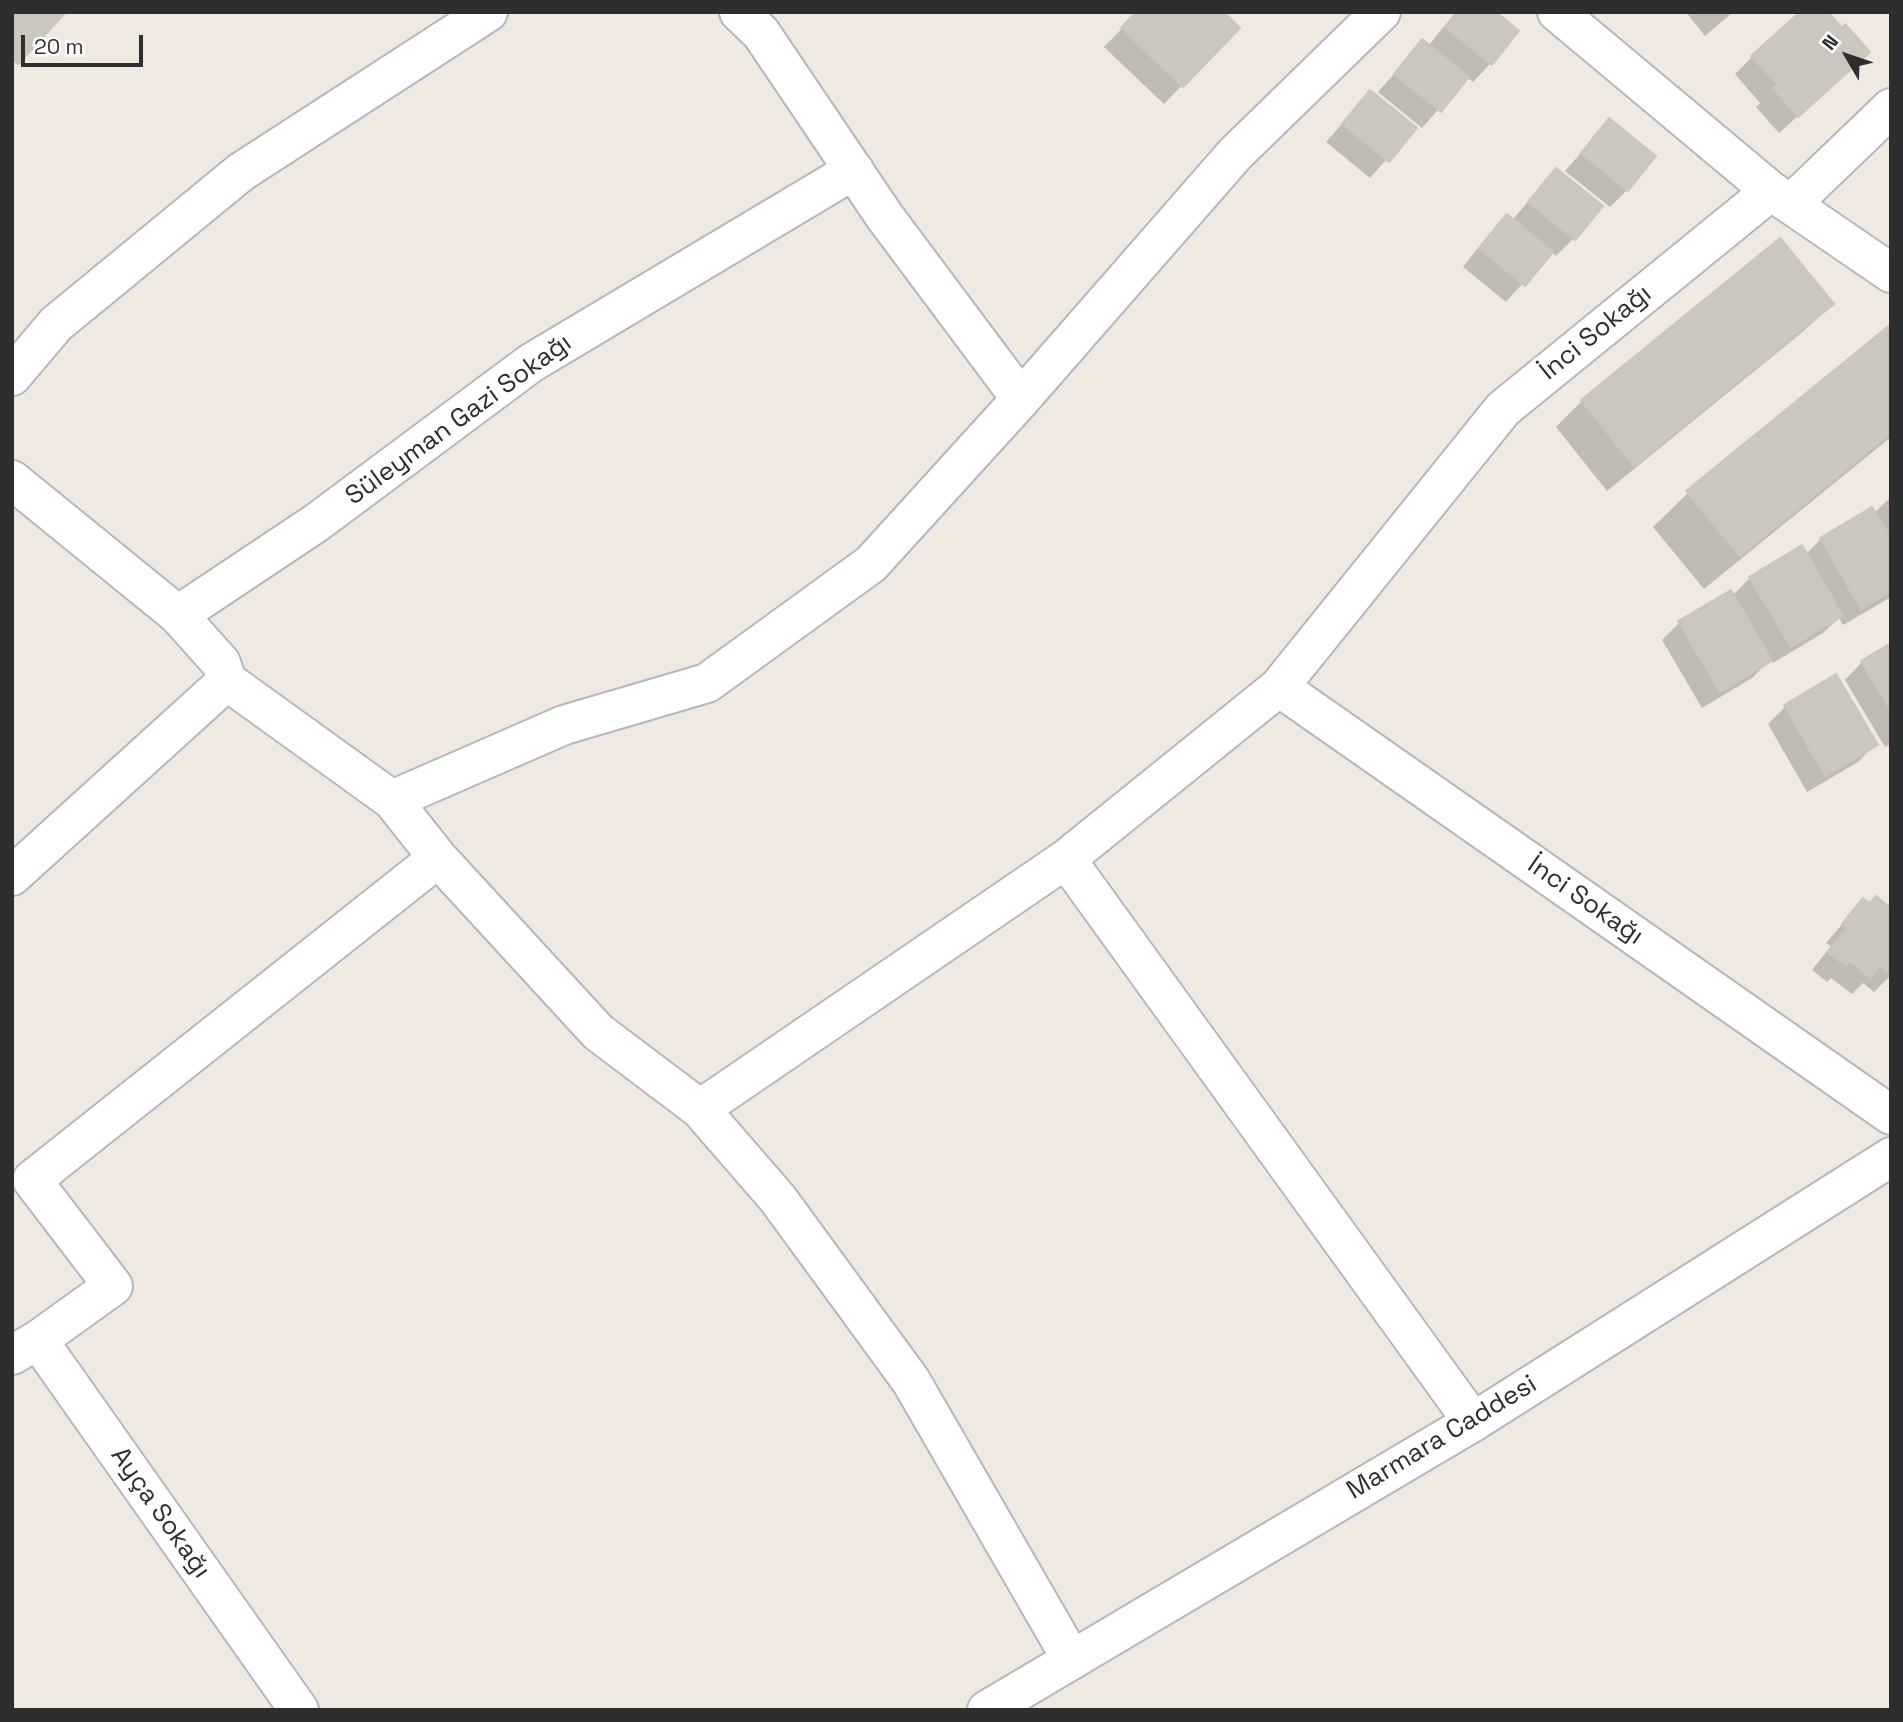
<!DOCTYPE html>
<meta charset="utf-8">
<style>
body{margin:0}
#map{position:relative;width:1903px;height:1722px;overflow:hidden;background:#efe9e1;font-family:"Space Grotesk",sans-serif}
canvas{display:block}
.frame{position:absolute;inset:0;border:14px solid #2e2e2e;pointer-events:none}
.north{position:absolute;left:1812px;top:21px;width:70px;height:70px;-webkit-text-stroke:5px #fff;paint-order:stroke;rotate:309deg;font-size:19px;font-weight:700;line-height:28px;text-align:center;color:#2e2e2e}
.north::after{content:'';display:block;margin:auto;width:24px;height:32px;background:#2e2e2e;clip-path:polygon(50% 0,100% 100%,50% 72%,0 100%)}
.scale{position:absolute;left:21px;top:35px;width:122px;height:32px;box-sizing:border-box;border:4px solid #2e2e2e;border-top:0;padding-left:9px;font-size:21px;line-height:24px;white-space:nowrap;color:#2e2e2e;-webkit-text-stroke:5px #fff;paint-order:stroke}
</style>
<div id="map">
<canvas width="1903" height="1722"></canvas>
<div class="frame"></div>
<div class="north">N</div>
<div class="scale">20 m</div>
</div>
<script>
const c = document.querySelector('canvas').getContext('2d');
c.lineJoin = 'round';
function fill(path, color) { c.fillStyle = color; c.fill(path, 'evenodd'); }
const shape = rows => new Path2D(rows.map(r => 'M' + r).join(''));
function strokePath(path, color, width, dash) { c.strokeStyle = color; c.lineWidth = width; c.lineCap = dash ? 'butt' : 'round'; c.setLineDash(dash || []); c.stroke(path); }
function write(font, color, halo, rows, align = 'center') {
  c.font = font + ' "Space Grotesk",sans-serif'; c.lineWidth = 7; c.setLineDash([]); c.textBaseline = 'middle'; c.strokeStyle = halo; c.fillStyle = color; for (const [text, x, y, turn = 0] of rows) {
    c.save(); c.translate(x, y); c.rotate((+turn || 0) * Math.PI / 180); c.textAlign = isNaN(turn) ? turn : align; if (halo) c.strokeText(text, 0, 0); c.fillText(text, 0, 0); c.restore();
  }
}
fill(shape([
 [1138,12,1237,28,1164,104,1104,47],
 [1456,12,1493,12,1517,31,1490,64,1473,82,1467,77,1422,128,1378,92,1422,42,1428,46],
 [1686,12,1733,12,1705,36],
 [1752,57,1850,69,1779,133,1756,107,1760,103,1735,74],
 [1370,92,1414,128,1370,178,1326,142],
 [1609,121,1627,190,1610,207,1565,171],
 [1556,170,1600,206,1573,239,1556,256,1551,252,1506,302,1463,267,1489,234,1507,216,1512,220],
 [1831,304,1805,330,1607,491,1556,427,1582,401],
 [1891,326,1891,437,1704,589,1653,527,1688,493],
 [1891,497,1891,597,1843,625,1839,618,1823,633,1773,663,1770,660,1752,678,1702,708,1662,640,1679,623,1732,596,1750,578,1805,555,1821,539,1874,513],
 [1891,645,1891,744,1885,747,1845,680,1862,662],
 [1785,707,1875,745,1858,762,1807,792,1768,724],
 [1863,900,1869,905,1891,910,1891,975,1874,992,1863,983,1852,994,1831,978,1827,982,1812,970,1831,946,1826,943]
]), '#0003');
const building = shape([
 [12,12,66,12,18,64,12,59,12,12],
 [1136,12,1224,12,1240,28,1183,87,1121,28,1136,12],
 [1457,12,1496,12,1519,31,1492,65,1445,27,1457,12],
 [1800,12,1828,12,1842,28,1845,24,1870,52,1798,117,1773,88,1777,84,1751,56,1800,12],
 [1422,39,1469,77,1441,112,1394,74,1422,39],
 [1370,90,1417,128,1389,162,1342,124,1370,90],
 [1609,118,1656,156,1628,191,1581,153,1609,118],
 [1556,168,1603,206,1575,240,1528,202,1556,168],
 [1507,214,1553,252,1525,286,1479,248,1507,214],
 [1780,238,1834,304,1634,466,1581,400,1780,238],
 [1891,324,1891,433,1740,556,1686,491,1891,324],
 [1872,507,1891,538,1891,591,1861,609,1820,538,1872,507],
 [1802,545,1843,616,1791,647,1749,577,1802,545],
 [1731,590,1772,661,1720,692,1678,621,1731,590],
 [1891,643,1891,711,1861,661,1891,643],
 [1836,674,1878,745,1825,776,1784,705,1836,674],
 [1876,896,1891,908,1891,975,1880,966,1871,978,1849,961,1846,966,1828,952,1847,928,1842,924,1863,898,1870,903,1876,896]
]);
fill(building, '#cbc7bf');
strokePath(building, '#cbc5ba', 2);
const minor = shape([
 [739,12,761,33,885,217,1021,399],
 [1557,12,1771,191,1891,273],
 [1791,204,1891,108],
 [12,376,56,324,241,172,488,12],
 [12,480,178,615,221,663,227,681,392,800,438,858],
 [178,615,316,523,531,363,854,170],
 [1279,687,1891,1115],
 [392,800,564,725,707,683,871,564,1021,399,1235,154,1381,12],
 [1066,859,1473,1422],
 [12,876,227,681],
 [700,1109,1066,859,1279,687,1503,409,1771,191],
 [38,1340,113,1286,32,1180,438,858,598,1032,700,1109,778,1199,911,1381,1072,1660],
 [12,1355,38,1340,299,1710],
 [987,1710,1473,1422,1891,1157]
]);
strokePath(minor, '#b4b7c1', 42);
strokePath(minor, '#fff', 38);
write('26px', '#2e2e2e', '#fff', [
 ["İnci Sokağı",1596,333,-39],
 ["Süleyman Gazi Sokağı",459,420,-36],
 ["İnci Sokağı",1585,901,35],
 ["Marmara Caddesi",1442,1438,-31],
 ["Ayça Sokağı",160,1513,55]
]);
</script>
